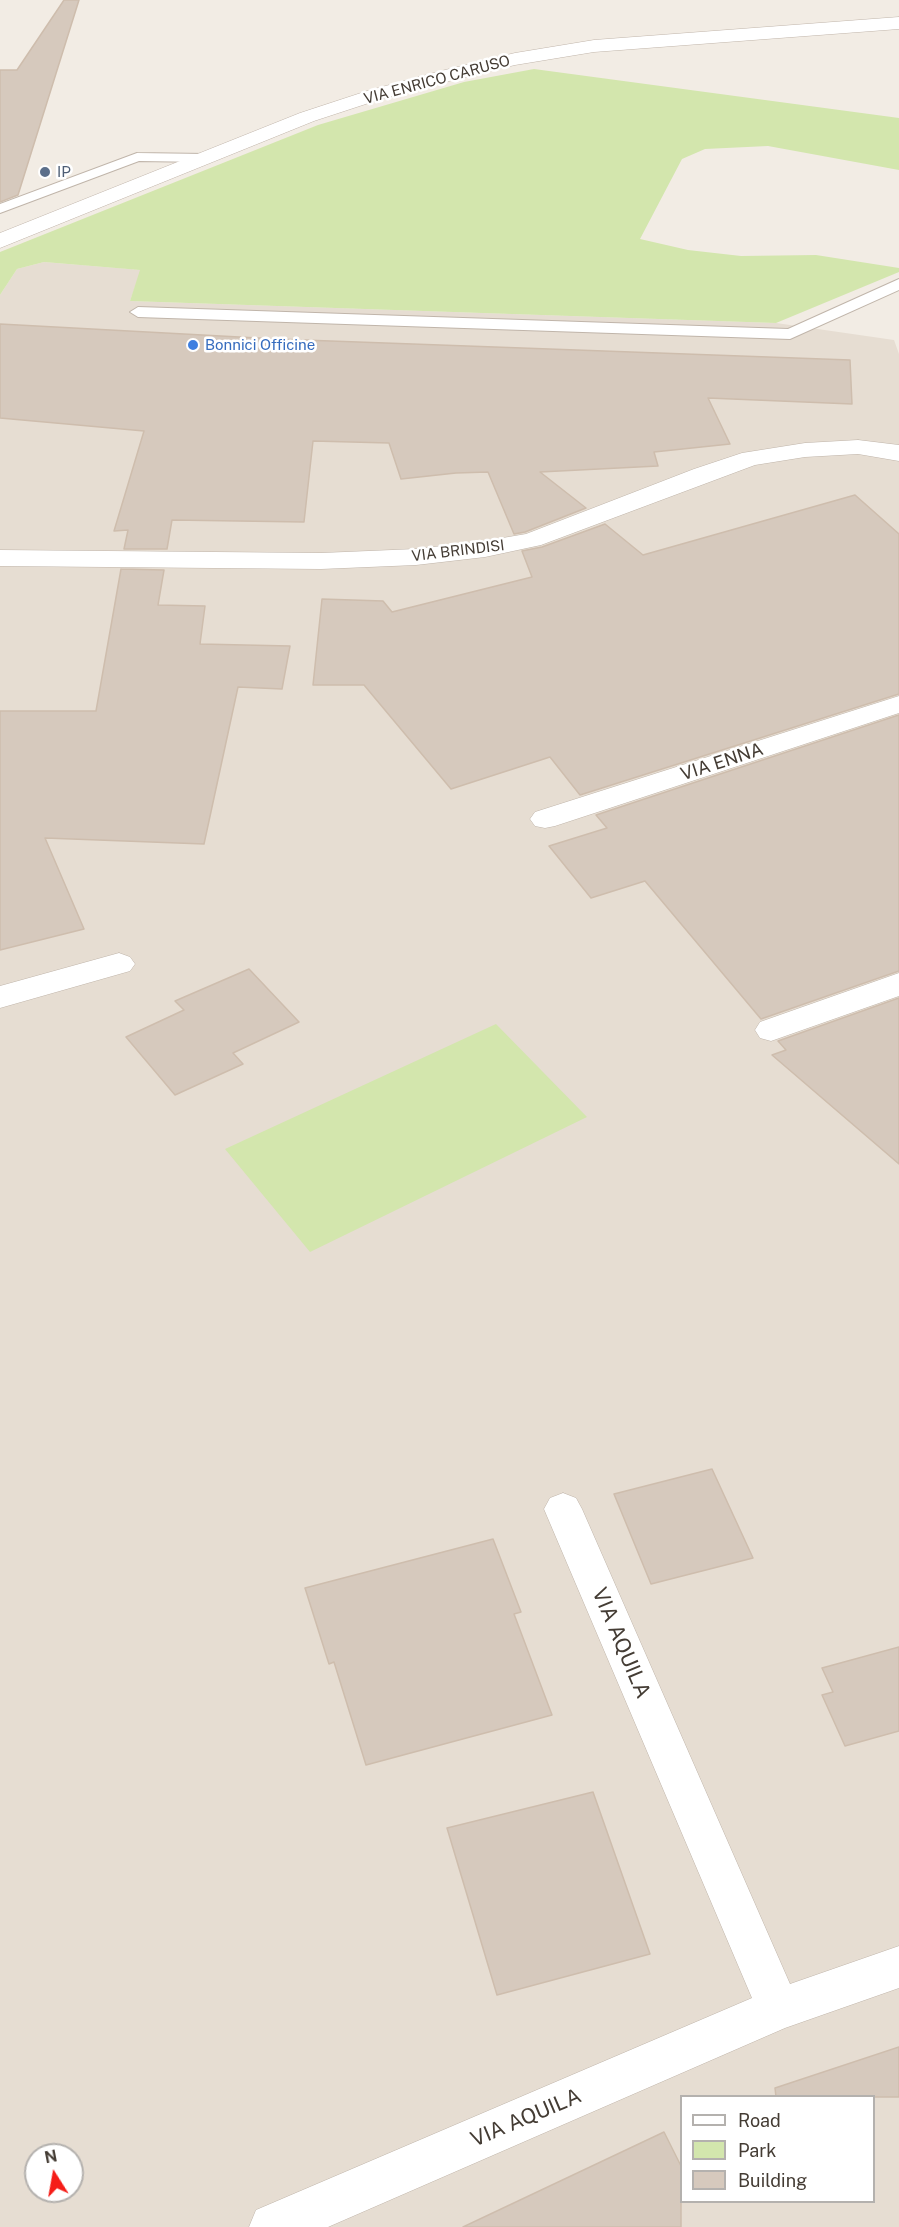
<!DOCTYPE html>
<style>
body{margin:0}
#map{position:relative;width:899px;height:2227px;overflow:hidden;background:#f2ece4;font-family:"Public Sans",sans-serif}
canvas{display:block}
.legend{position:absolute;left:680px;top:2095px;width:195px;height:108px;box-sizing:border-box;background:#fff;border:2px solid #b4b1ae;margin:0;padding:8px 10px;list-style:none;font-size:18px;color:#443c34}
.legend li{display:flex;align-items:center;gap:12px;height:30px}
.legend b{width:30px;border:2px solid #b4b1ae}
.north{position:absolute;left:24px;top:2143px;width:60px;height:60px;box-sizing:border-box;background:#fff;border:2px solid #b4b1ae;border-radius:50%;rotate:349deg;font-size:16px;font-weight:700;line-height:24px;text-align:center;color:#443c34}
.north::after{content:'';display:block;margin:auto;width:21px;height:27px;background:#f51d18;clip-path:polygon(50% 0,100% 100%,50% 72%,0 100%)}
</style>
<div id="map">
<canvas width="899" height="2227"></canvas>
<ul class="legend">
<li><b style="height:8px;background:#fff"></b>Road</li>
<li><b style="height:16px;background:#d3e6ad"></b>Park</li>
<li><b style="height:16px;background:#d6c9bd"></b>Building</li>
</ul>
<div class="north">N</div>
</div>
<script>
const c = document.querySelector('canvas').getContext('2d');
c.lineJoin = 'round';
function fill(path, color) { c.fillStyle = color; c.fill(path, 'evenodd'); }
const shape = rows => new Path2D(rows.map(r => 'M' + r).join(''));
function strokePath(path, color, width, dash) { c.strokeStyle = color; c.lineWidth = width; c.lineCap = dash ? 'butt' : 'round'; c.setLineDash(dash || []); c.stroke(path); }
function write(font, color, halo, rows, align = 'center') {
  c.font = font + ' "Public Sans",sans-serif'; c.lineWidth = 5; c.setLineDash([]); c.textBaseline = 'middle'; c.strokeStyle = halo; c.fillStyle = color; for (const [text, x, y, turn = 0] of rows) {
    c.save(); c.translate(x, y); c.rotate((+turn || 0) * Math.PI / 180); c.textAlign = isNaN(turn) ? turn : align; if (halo) c.strokeText(text, 0, 0); c.fillText(text, 0, 0); c.restore();
  }
}
fill(shape([
 [44,262,141,270,130,301,776,323,894,340,899,354,899,2227,0,2227,0,295,17,269],
 [682,2096,874,2096,874,2202,682,2202],
 [36,2155,72,2155,72,2191,36,2191]
]), '#e6ddd2');
fill(shape([
 [534,69,899,118,899,170,768,146,705,149,682,159,640,239,688,250,741,256,816,255,899,268,899,272,776,323,130,301,140,270,44,262,17,269,0,295,0,252,318,125,464,82],
 [496,1024,587,1117,310,1252,225,1149]
]), '#d3e6ad');
const building = shape([
 [64,0,79,0,18,195,0,202,0,70,17,70,64,0],
 [0,324,276,339,850,360,852,404,708,398,730,444,654,452,658,466,540,472,586,508,525,532,514,534,488,472,456,473,401,479,389,443,313,441,304,522,172,520,167,549,124,549,128,530,114,531,144,431,0,418,0,324],
 [855,495,899,534,899,694,580,795,550,757,451,789,364,685,313,685,322,599,383,601,392,612,532,577,522,551,542,547,605,524,643,555,855,495],
 [121,569,164,570,158,605,205,606,200,644,290,646,282,689,238,687,204,844,45,838,84,929,0,950,0,711,96,711,121,569],
 [899,715,899,971,761,1019,645,881,591,898,549,846,607,828,596,815,899,715],
 [249,969,299,1022,233,1053,243,1064,175,1095,126,1037,184,1010,175,1001,249,969],
 [899,998,899,1164,772,1055,786,1050,778,1041,899,998],
 [712,1469,753,1558,651,1584,614,1494,712,1469],
 [493,1539,521,1612,514,1614,552,1715,366,1765,334,1662,329,1664,305,1588,493,1539],
 [899,1647,899,1731,845,1746,822,1695,833,1692,822,1668,899,1647],
 [593,1792,650,1954,497,1995,447,1828,593,1792],
 [899,2047,899,2097,776,2097,775,2088,899,2047],
 [664,2132,681,2166,681,2227,463,2227,664,2132]
]);
fill(building, '#d6c9bd');
strokePath(building, '#cebdad', 1.5);
const lane = shape([
 [137,153,205,154,212,158,205,162,139,161,0,213,0,204,137,153],
 [899,279,899,290,790,339,138,317,130,312,138,307,788,329,899,279]
]);
const street = shape([
 [899,17,899,29,594,52,515,65,453,80,381,99,314,121,0,248,0,233,300,113,367,91,441,71,515,53,594,40,899,17],
 [858,440,899,445,899,461,858,454,805,457,755,465,541,545,485,557,416,565,321,569,0,566,0,550,321,553,416,549,485,541,526,534,694,469,742,453,805,443,858,440],
 [899,696,899,713,555,826,545,828,535,826,530,819,535,812,899,696],
 [119,953,130,957,135,964,130,971,0,1008,0,986,119,953],
 [899,973,899,996,771,1041,760,1038,755,1030,760,1022,899,973],
 [563,1493,576,1498,582,1509,790,1984,899,1946,899,1988,785,2028,328,2227,249,2227,256,2210,752,1998,544,1509,550,1498,563,1493]
]);
strokePath(lane, '#c0b5aa', 2);
strokePath(street, '#c0b5aa', 1);
fill(lane, '#fff');
fill(street, '#fff');
for (const [x, y, r, color] of [
 [45,172,6,"#5c6f8a"],
 [193,345,6,"#3f7fe0"]
]) { const dot = new Path2D(); dot.arc(x, y, r, 0, 2 * Math.PI); c.fillStyle = color; c.fill(dot); strokePath(dot, '#fff', 2); }
write('15px', '#443c34', '#fff', [
 ["VIA ENRICO CARUSO",437,80,-15],
 ["VIA BRINDISI",458,551,-7]
]);
write('15px', '#4e5e75', '#fff', [
 ["IP",57,172]
], 'left');
write('15px', '#366cbe', '#fff', [
 ["Bonnici Officine",205,345]
], 'left');
write('18px', '#443c34', '#fff', [
 ["VIA ENNA",722,762,-18]
]);
write('21px', '#443c34', '#fff', [
 ["VIA AQUILA",621,1643,67],
 ["VIA AQUILA",526,2118,-23]
]);
</script>
